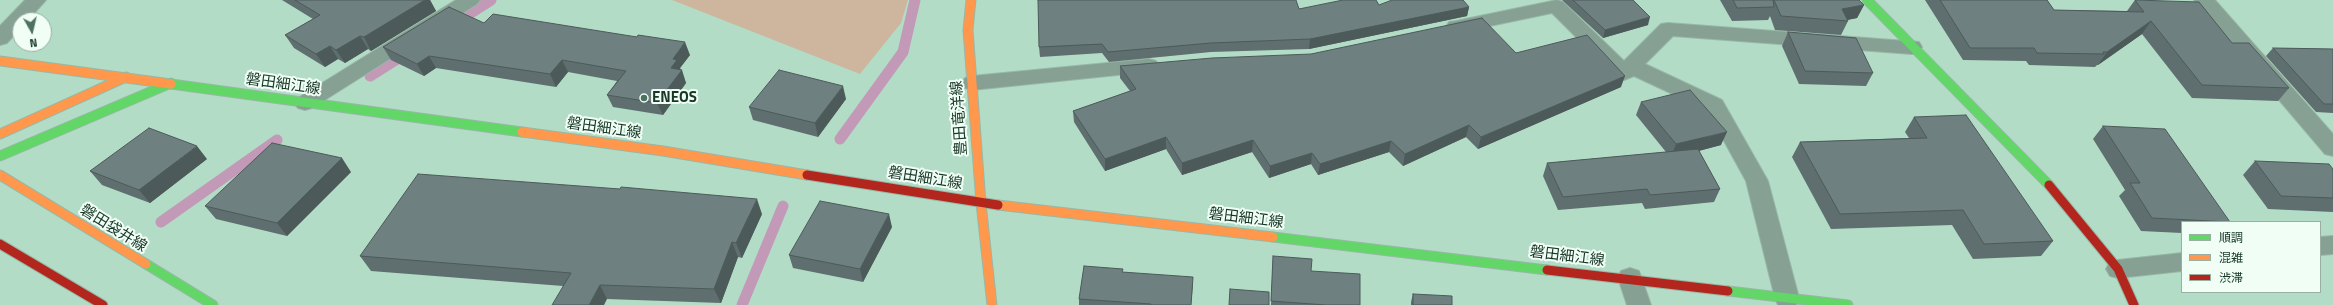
<!DOCTYPE html>
<meta charset="utf-8">
<style>
body{margin:0}
#map{position:relative;width:2333px;height:305px;overflow:hidden;background:#b3dcc6;font-family:"Titillium Web","Noto Sans JP",sans-serif}
canvas{display:block}
.legend{position:absolute;left:2181px;top:221px;width:140px;height:72px;box-sizing:border-box;background:#f0fef6;border:1px solid #9aaea3;margin:0;padding:5px 7px;list-style:none;font-size:12px;color:#183727}
.legend li{display:flex;align-items:center;gap:8px;height:20px}
.legend b{width:20px;border:1px solid #9aaea3}
.north{position:absolute;left:12px;top:12px;width:40px;height:40px;box-sizing:border-box;background:#f0fef6;border:1px solid #9aaea3;border-radius:50%;rotate:172deg;font-size:11px;font-weight:700;line-height:16px;text-align:center;color:#183727}
.north::after{content:'';display:block;margin:auto;width:14px;height:18px;background:#4e715f;clip-path:polygon(50% 0,100% 100%,50% 72%,0 100%)}
</style>
<div id="map">
<canvas width="2333" height="305"></canvas>
<ul class="legend">
<li><b style="height:5px;background:#63d668"></b>順調</li>
<li><b style="height:5px;background:#ff974d"></b>混雑</li>
<li><b style="height:5px;background:#b3261e"></b>渋滞</li>
</ul>
<div class="north">N</div>
</div>
<script>
const c = document.querySelector('canvas').getContext('2d');
c.lineJoin = 'round';
function fill(path, color) { c.fillStyle = color; c.fill(path, 'evenodd'); }
const shape = rows => new Path2D(rows.map(r => 'M' + r).join(''));
function strokePath(path, color, width, dash) { c.strokeStyle = color; c.lineWidth = width; c.lineCap = dash ? 'butt' : 'round'; c.setLineDash(dash || []); c.stroke(path); }
function write(font, color, halo, rows, align = 'center') {
  c.font = font + ' "Titillium Web","Noto Sans JP",sans-serif'; c.lineWidth = 4; c.setLineDash([]); c.textBaseline = 'middle'; c.strokeStyle = halo; c.fillStyle = color; for (const [text, x, y, turn = 0] of rows) {
    c.save(); c.translate(x, y); c.rotate((+turn || 0) * Math.PI / 180); c.textAlign = isNaN(turn) ? turn : align; if (halo) c.strokeText(text, 0, 0); c.fillText(text, 0, 0); c.restore();
  }
}
fill(shape([
 [672,0,908,0,901,23,860,74]
]), '#cdb69d');
strokePath(shape([
 [455,23,491,0],
 [370,76,405,54],
 [840,139,903,52,915,0],
 [161,222,277,140],
 [742,305,783,206]
]), '#c29ab7', 11);
const street = shape([
 [25,0,46,0,28,20,20,20,20,29,7,43,0,45,0,26,25,0],
 [456,0,480,0,477,4,312,108,305,110,298,108,294,103,298,98,456,0],
 [1557,0,1563,2,1624,61,1661,24,1668,23,1919,42,1922,47,1919,52,1912,54,1673,36,1645,64,1722,100,1768,181,1799,298,1796,305,1778,305,1775,298,1746,181,1707,110,1634,76,1624,80,1617,78,1552,13,1456,33,1449,32,1446,27,1449,22,1456,21,1557,0],
 [2194,0,2215,0,2333,134,2333,156,2325,154,2194,0],
 [1149,59,1156,61,1159,66,1156,71,972,90,965,88,962,83,965,78,972,76,1149,59],
 [2333,236,2333,254,2320,255,2320,237,2333,236],
 [2182,253,2182,271,2118,278,2110,276,2106,269,2110,262,2118,260,2182,253],
 [1630,268,1639,271,1651,305,1627,305,1618,278,1621,271,1630,268]
]);
const fast = shape([
 [1867,0,2049,185],
 [171,84,522,132],
 [0,156,171,83],
 [1273,237,1547,270],
 [146,264,213,305],
 [1728,291,1848,305]
]);
const slow = shape([
 [971,0,968,30,981,203,992,305],
 [0,61,171,84],
 [522,132,663,151,807,175],
 [0,134,126,77],
 [0,175,146,264],
 [998,205,1273,237]
]);
const jam = shape([
 [807,175,998,205],
 [2049,185,2118,269,2134,305],
 [0,244,103,305],
 [1547,270,1728,291]
]);
strokePath(street, '#97b8a7', 2);
strokePath(fast, '#97b8a7', 11);
strokePath(slow, '#97b8a7', 11);
strokePath(jam, '#97b8a7', 11);
fill(street, '#86a093');
strokePath(fast, '#63d668', 9);
strokePath(slow, '#ff974d', 9);
strokePath(jam, '#b3261e', 9);
fill(shape([
 [282,0,430,0,436,11,371,51,368,49,345,63,338,59,325,67,294,48,285,35,313,19],
 [1562,0,1633,0,1648,25,1603,38],
 [1720,0,1859,0,1864,5,1857,18,1847,20,1848,21,1841,35,1775,30,1770,16,1768,20,1732,21],
 [1925,0,2047,0,2054,10,2127,11,2135,0,2232,43,2289,88,2278,101,2192,98,2142,34,2098,65,2097,65,2095,67,2029,65,2026,61,1963,60],
 [1379,5,1469,7,1467,16,1309,49,1211,52,1109,62,1102,53,1040,57,1039,47,1299,9],
 [484,23,690,55,680,68,686,83,663,115,613,107,607,95,617,81,568,72,556,87,436,68,424,76,391,60,383,47],
 [1788,32,1873,73,1866,86,1799,84,1782,46],
 [2273,48,2333,49,2333,113,2316,112,2266,56],
 [1516,53,1621,87,1478,149,1466,137,1403,166,1389,152,1318,175,1311,164,1269,178,1252,152,1182,175,1166,149,1105,171,1074,122,1073,111,1130,91,1120,78,1120,66],
 [846,99,818,137,753,120,749,107],
 [1641,102,1721,145,1699,151,1720,189,1714,202,1645,209,1642,203,1558,210,1543,176,1547,163,1666,152,1636,115],
 [1914,117,2053,241,2041,256,1973,259,1952,225,1831,229,1792,157,1800,142,1909,138,1905,132],
 [2103,126,2230,222,2182,222,2182,233,2141,231,2119,196,2125,190,2093,139],
 [207,159,150,203,102,185,90,171],
 [2255,161,2333,169,2333,212,2268,209,2243,175],
 [351,172,287,236,216,219,205,206],
 [762,214,742,258,738,257,721,303,607,299,563,286,371,271,360,256],
 [892,227,863,282,793,268,789,255],
 [1273,256,1311,271,1360,305,1271,305],
 [1123,272,1193,285,1191,305,1079,305,1079,299],
 [1413,294,1452,305,1411,305,1411,302]
]), '#5f6e6e');
fill(shape([
 [425,0,430,0,436,11,371,51,364,37],
 [1864,5,1857,18,1842,21,1842,9],
 [1469,7,1467,16,1309,49,1310,39],
 [1650,17,1648,25,1603,38,1605,30],
 [2151,21,2142,34,2098,65,2107,52],
 [360,36,368,49,345,63,336,50],
 [685,42,690,55,680,68,681,71,682,70,686,83,663,115,657,103,671,68,673,59],
 [330,46,338,59,325,67,316,54],
 [429,56,436,68,424,76,417,64],
 [562,60,568,72,556,87,550,74],
 [1625,76,1621,87,1478,149,1481,137],
 [843,86,846,99,818,137,815,123],
 [1469,125,1466,137,1403,166,1405,154],
 [1727,132,1721,145,1671,158,1676,144],
 [1166,137,1166,149,1105,171,1105,159],
 [1253,140,1252,152,1182,175,1182,163],
 [1391,141,1389,152,1318,175,1320,164],
 [197,146,207,159,150,203,139,190],
 [1312,153,1311,164,1269,178,1270,166],
 [342,158,351,172,287,236,277,223],
 [757,199,762,214,742,258,736,243],
 [889,214,892,227,863,282,860,269],
 [732,242,738,257,721,303,714,289],
 [600,285,607,299,604,305,589,305]
]), '#4d5a5a');
const building = shape([
 [295,0,425,0,364,37,360,36,336,50,330,46,316,54,285,35,320,15,295,0],
 [1038,0,1296,0,1299,9,1343,0,1376,0,1379,5,1392,0,1463,0,1469,7,1310,39,1211,43,1108,52,1102,44,1039,47,1038,0],
 [1573,0,1633,0,1650,17,1605,30,1573,0],
 [1733,0,1773,0,1774,7,1737,8,1733,0],
 [1774,0,1859,0,1864,5,1842,9,1848,21,1781,16,1774,0],
 [1940,0,2047,0,2054,10,2144,12,2135,0,2199,2,2232,43,2249,43,2289,88,2202,85,2151,21,2107,52,2103,52,2104,54,2037,53,2034,48,1970,48,1940,0],
 [449,7,484,23,493,14,637,37,638,35,685,42,673,59,677,60,671,68,682,70,657,103,607,95,626,71,562,60,550,74,429,56,417,64,383,47,449,7],
 [1482,18,1516,53,1587,35,1625,76,1481,137,1469,125,1405,154,1391,141,1320,164,1312,153,1270,166,1253,140,1182,163,1166,137,1105,159,1073,111,1136,89,1120,66,1212,58,1311,54,1482,18],
 [1788,32,1856,38,1873,73,1805,71,1788,32],
 [2273,48,2333,49,2333,104,2324,104,2273,48],
 [779,70,843,86,815,123,749,107,779,70],
 [1690,90,1727,132,1676,144,1641,102,1690,90],
 [1966,115,2053,241,1984,244,1963,210,1840,214,1800,142,1927,138,1914,117,1966,115],
 [2103,126,2165,129,2230,222,2152,218,2130,183,2140,183,2103,126],
 [149,128,197,146,139,190,90,171,149,128],
 [272,143,342,158,277,223,205,206,272,143],
 [1698,149,1720,189,1650,195,1647,189,1563,197,1547,163,1698,149],
 [2255,161,2329,164,2333,169,2333,198,2281,196,2255,161],
 [418,174,620,189,621,187,757,199,736,243,732,242,714,289,600,285,589,305,552,305,571,273,360,256,418,174],
 [820,201,889,214,860,269,789,255,820,201],
 [1273,256,1312,259,1311,271,1360,274,1360,305,1326,305,1271,301,1273,256],
 [1084,266,1123,269,1122,272,1193,277,1191,305,1151,305,1151,304,1079,299,1084,266],
 [1230,289,1269,292,1269,305,1229,305,1230,289],
 [1413,294,1452,296,1452,305,1413,305,1413,294]
]);
fill(building, '#6e8080');
strokePath(building, '#4d5a5a', 1);
for (const [x, y, r, color] of [
 [644,98,4,"#4e715f"]
]) { const dot = new Path2D(); dot.arc(x, y, r, 0, 2 * Math.PI); c.fillStyle = color; c.fill(dot); strokePath(dot, '#f0fef6', 1.5); }
write('15px', '#183727', '#f0fef6', [
 ["磐田細江線",283,85,8],
 ["豊田竜洋線",960,118,-94],
 ["磐田細江線",604,129,8],
 ["磐田細江線",925,179,9],
 ["磐田細江線",1246,219,7],
 ["磐田袋井線",113,229,32],
 ["磐田細江線",1567,257,7]
]);
write('bold 15px', '#183727', '#f0fef6', [
 ["ENEOS",652,98]
], 'left');
</script>
